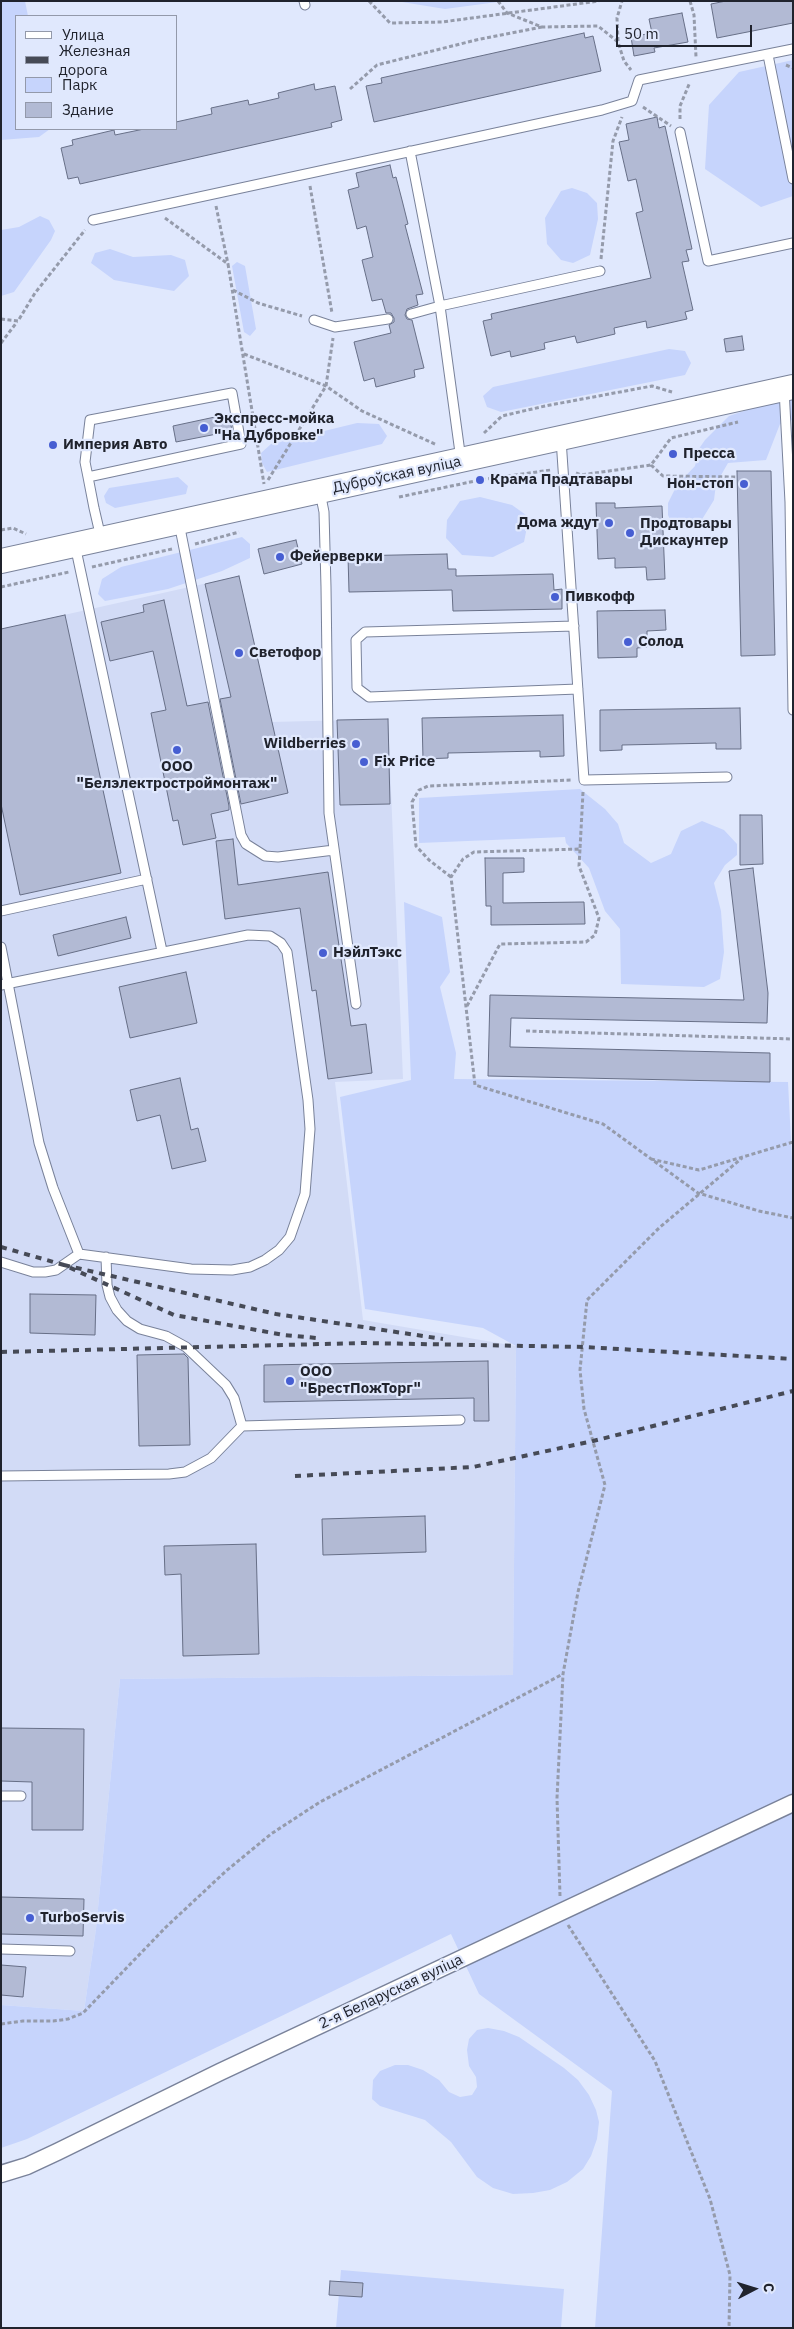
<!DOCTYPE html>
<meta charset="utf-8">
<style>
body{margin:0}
#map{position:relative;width:794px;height:2329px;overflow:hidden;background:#e0e8fd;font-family:"IBM Plex Sans",sans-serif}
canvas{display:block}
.frame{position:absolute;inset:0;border:2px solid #20232d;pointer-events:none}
.legend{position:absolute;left:15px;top:15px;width:162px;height:115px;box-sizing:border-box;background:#e0e8fd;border:1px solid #9399aa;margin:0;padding:6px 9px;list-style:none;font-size:15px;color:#20232d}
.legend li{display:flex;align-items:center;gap:10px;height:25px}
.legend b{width:25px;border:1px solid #9399aa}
.north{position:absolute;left:729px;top:2264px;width:50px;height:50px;-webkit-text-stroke:4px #e0e8fd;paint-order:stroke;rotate:85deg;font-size:14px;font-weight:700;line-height:20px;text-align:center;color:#20232d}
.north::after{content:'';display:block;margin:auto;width:18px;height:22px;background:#20232d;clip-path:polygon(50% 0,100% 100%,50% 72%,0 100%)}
.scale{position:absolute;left:616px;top:25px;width:136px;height:22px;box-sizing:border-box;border:2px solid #20232d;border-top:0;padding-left:6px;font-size:15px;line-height:18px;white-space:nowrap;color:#20232d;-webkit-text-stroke:4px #e0e8fd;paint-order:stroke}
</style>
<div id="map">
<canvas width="794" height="2329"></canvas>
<div class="frame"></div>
<ul class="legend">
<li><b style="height:6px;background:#fff"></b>Улица</li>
<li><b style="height:6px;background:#464a56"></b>Железная дорога</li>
<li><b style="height:14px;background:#c6d4fc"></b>Парк</li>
<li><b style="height:14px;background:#b2bad4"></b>Здание</li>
</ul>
<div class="north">С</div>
<div class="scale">50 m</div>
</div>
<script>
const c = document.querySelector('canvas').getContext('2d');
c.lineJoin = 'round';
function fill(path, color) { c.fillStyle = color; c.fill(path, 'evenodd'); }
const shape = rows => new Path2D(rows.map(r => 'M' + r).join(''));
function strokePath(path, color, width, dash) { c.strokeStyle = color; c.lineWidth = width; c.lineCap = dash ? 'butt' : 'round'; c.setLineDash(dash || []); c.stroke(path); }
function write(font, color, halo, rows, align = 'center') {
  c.font = font + ' "IBM Plex Sans",sans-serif'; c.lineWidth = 4.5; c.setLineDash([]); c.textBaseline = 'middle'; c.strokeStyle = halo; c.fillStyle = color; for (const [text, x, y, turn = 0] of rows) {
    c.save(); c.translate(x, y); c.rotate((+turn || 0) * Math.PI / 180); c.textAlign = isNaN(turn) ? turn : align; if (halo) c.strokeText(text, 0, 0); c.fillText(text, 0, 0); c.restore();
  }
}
fill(shape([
 [239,576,272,722,388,719,403,1079,335,1082,363,1320,516,1346,513,1675,120,1679,96,1929,84,2011,1,2005,1,629]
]), '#d2dbf6');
fill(shape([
 [1,1,25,1,28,16,16,16,16,129,50,129,39,137,1,140],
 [396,1,505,1,445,9],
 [793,60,793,196,761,207,705,169,709,105,739,72],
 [572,188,587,193,597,203,598,219,590,255,573,263,561,260,547,244,545,218,561,191],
 [40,216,49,220,55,231,51,240,14,292,1,296,1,230,19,227],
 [110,249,133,257,171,255,185,260,189,276,174,291,114,280,91,263,95,253],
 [237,262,245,266,256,329,250,336,244,332,232,266],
 [669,349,685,351,691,363,685,375,501,412,487,407,483,396,493,387],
 [793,399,793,420,780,424,766,460,728,463,716,484,714,500,701,521,682,530,673,526,668,515,668,503,677,485,695,466,698,450,705,440,729,416,759,406],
 [357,423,379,424,387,436,382,444,267,472,262,463,261,453,271,444],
 [178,477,188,486,186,494,115,508,106,503,104,496,109,488],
 [480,497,512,505,526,515,528,522,524,542,493,557,462,555,446,538,447,520,460,501],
 [242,537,250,544,250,558,222,571,168,589,105,601,98,594,102,579,121,567],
 [580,789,605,809,618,824,624,843,651,863,671,854,681,831,702,821,724,830,737,844,737,855,725,865,714,883,721,911,724,952,720,979,704,987,621,984,620,929,605,911,589,868,566,843,565,837,419,843,419,798],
 [404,902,442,917,450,972,440,987,456,1053,454,1079,788,1082,793,1180,793,2328,595,2328,612,2091,479,1994,451,1934,27,2139,1,2148,1,2005,84,2011,96,1929,120,1679,513,1675,516,1346,483,1328,365,1309,340,1097,411,1080],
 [488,2028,504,2031,519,2037,564,2068,578,2080,589,2095,596,2110,599,2122,597,2139,591,2156,583,2169,567,2182,550,2190,533,2193,513,2194,493,2188,477,2177,451,2142,425,2120,380,2106,372,2099,373,2080,380,2071,395,2065,408,2065,423,2070,439,2080,449,2092,460,2097,472,2095,477,2087,476,2077,469,2066,467,2050,469,2039,477,2030],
 [341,2270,564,2289,561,2328,336,2328]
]), '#c6d4fc');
const building = shape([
 [726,1,793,1,793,23,717,38,711,4,726,1],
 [682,13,688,42,654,48,655,52,634,56,631,37,652,33,649,19,682,13],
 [584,33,585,38,593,36,601,71,374,122,366,86,382,83,381,78,584,33],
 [314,84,315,90,335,86,342,120,331,123,332,127,80,184,78,177,68,179,61,148,73,145,72,140,114,130,115,135,144,129,176,129,176,122,212,114,211,108,248,100,249,105,279,98,278,93,314,84],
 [657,117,659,128,665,126,692,249,686,250,689,261,682,262,693,310,685,312,687,319,647,328,646,321,614,328,615,334,577,343,575,336,544,343,545,349,511,357,510,351,491,356,483,321,492,319,491,314,651,278,636,213,643,211,636,179,628,181,619,142,629,140,626,124,657,117],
 [390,165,393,178,396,177,402,200,408,224,405,225,423,294,416,295,418,305,407,309,405,315,407,319,412,320,424,368,414,370,415,377,376,387,374,378,364,381,354,342,391,333,389,325,394,322,394,318,391,313,386,313,382,299,372,301,362,260,373,257,366,226,357,229,348,190,359,187,356,173,390,165],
 [742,336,744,350,726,352,724,339,742,336],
 [229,414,232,431,176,442,173,426,229,414],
 [737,471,771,471,775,655,741,656,737,471],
 [596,503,615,503,615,508,662,506,665,579,647,580,646,567,615,568,615,558,598,559,596,503],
 [296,540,302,564,264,574,258,549,296,540],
 [447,554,448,569,456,569,456,576,553,574,554,590,562,589,562,609,453,611,452,590,349,592,348,556,447,554],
 [239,576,288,793,241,804,220,699,231,697,205,584,239,576],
 [164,600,187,706,208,702,229,806,229,810,211,814,216,838,183,845,178,820,173,821,151,713,166,710,153,651,110,661,101,622,144,612,143,605,164,600],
 [665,610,666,630,647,631,647,647,637,648,637,657,598,658,597,611,665,610],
 [65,615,121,873,20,895,1,804,1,629,65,615],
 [740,708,741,749,716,749,716,743,622,745,622,750,600,751,600,710,740,708],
 [563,715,564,756,540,757,540,751,448,753,448,758,423,759,422,718,563,715],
 [388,719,390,804,340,805,337,720,388,719],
 [740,815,762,815,763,864,740,865,740,815],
 [233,839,238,885,328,872,351,1026,366,1024,372,1073,328,1079,316,990,312,991,300,908,225,919,216,841,233,839],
 [485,858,524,858,524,872,503,873,503,903,584,902,585,924,491,925,491,906,486,906,485,858],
 [753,868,768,993,767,1023,511,1018,510,1047,770,1053,770,1082,488,1076,490,995,744,1000,729,871,753,868],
 [126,917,131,938,58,956,53,935,126,917],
 [186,972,197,1023,130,1038,119,987,186,972],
 [180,1078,191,1130,198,1128,206,1161,172,1169,160,1115,137,1121,130,1090,180,1078],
 [30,1294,96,1295,95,1335,30,1333,30,1294],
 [184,1354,188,1358,190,1445,139,1446,137,1355,184,1354],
 [488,1361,489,1421,474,1421,474,1398,264,1402,264,1365,488,1361],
 [425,1516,426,1552,323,1555,322,1519,425,1516],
 [256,1544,259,1654,183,1656,181,1574,165,1575,164,1546,256,1544],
 [1,1728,84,1729,83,1830,32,1830,32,1782,1,1781,1,1728],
 [1,1897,84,1899,83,1936,1,1934,1,1897],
 [1,1965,26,1967,23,1997,1,1995,1,1965],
 [330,2281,363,2283,362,2297,329,2295,330,2281]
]);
fill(building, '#b2bad4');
strokePath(building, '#676f87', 1);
const service = shape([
 [304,1,305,5],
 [768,55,793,179],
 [680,132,708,261,793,243],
 [410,151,440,306,411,314],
 [93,220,602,110,632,101,639,80,793,49],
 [314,320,335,327,388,319],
 [784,389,790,502,793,710],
 [561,439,584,780,727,777],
 [461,460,440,306,600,271],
 [88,477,241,444,232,393,90,420,85,462,88,477,94,508,101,538],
 [320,492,324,512,326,587,329,813,356,1004],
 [179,523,241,835,246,844,265,856,278,857,334,850],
 [75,545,162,951],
 [574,626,365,632,356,640,357,688,369,697,578,689],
 [1,911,147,879],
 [1,947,39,1143,53,1188,79,1254,56,1270,45,1272,33,1272,1,1262],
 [1,985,248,935,270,936,281,943,287,952,308,1100,310,1129,305,1194,290,1237,279,1250,265,1260,250,1267,232,1270,191,1269,79,1254],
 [106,1257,107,1285,110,1297,117,1310,127,1321,140,1329,166,1336,186,1347,226,1385,234,1398,242,1426,460,1420],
 [1,1476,169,1474,185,1472,211,1458,242,1426],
 [1,1796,21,1796],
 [1,1949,70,1951]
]);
const minor = shape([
 [1,2174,27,2166,57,2152,220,2072,793,1803]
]);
const secondary = shape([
 [1,561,793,387]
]);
strokePath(service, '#79829a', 11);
strokePath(minor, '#79829a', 19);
strokePath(secondary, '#79829a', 26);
strokePath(shape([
 [369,1,390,23,442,22,599,1],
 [498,1,507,13,542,27,598,26,618,42,624,61,631,70],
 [690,1,694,15,696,57],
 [618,41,617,18,622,1],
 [786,65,793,68],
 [350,89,377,65,476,40,542,27],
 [643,107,671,126],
 [680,119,680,106,690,82],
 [310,186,332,313],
 [216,206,228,264],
 [165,218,228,264,264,484],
 [601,259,613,141,622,117],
 [233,290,258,303,302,316],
 [1,319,18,321,35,293,85,230],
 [1,343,17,322],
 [244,354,326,386,362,411,437,445],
 [484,433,502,416,545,406,652,386,672,392],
 [651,465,663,476,737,477],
 [576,473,581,475,651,465,671,438,738,422],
 [268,480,326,386,333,338],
 [399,497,480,480,551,470],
 [1,530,13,528,26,534],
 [195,544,239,532],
 [92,567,172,549],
 [1,587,69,572],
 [583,792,580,849,474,852,463,859,451,877,475,1085,603,1124,698,1193,759,1211,793,1218],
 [451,877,429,860,416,846,412,802,419,790,428,786,573,780],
 [467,1006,500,944,586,942,595,935,599,918,579,866,580,849],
 [526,1031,793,1039],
 [651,1159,699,1170,793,1142],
 [560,1896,557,1798,563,1674,578,1592,605,1485,584,1409,580,1370,587,1300,659,1228,742,1158],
 [568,1925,655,2061,710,2199,723,2248,730,2275,729,2328],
 [1,2024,23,2021,53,2021,68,2019,83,2013,166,1927,226,1871,271,1834,320,1802,563,1674]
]), '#959bab', 3, [4, 2.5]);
strokePath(service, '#fff', 9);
strokePath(minor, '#fff', 16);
strokePath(secondary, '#fff', 24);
strokePath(shape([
 [1,1247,64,1265,174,1315,284,1335,317,1338],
 [64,1265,276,1314,443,1339],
 [1,1352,364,1343,584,1347,793,1359],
 [295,1476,473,1467,593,1441,793,1391]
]), '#464a56', 4, [6, 6]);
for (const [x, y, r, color] of [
 [204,428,5,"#465ed2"],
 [53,445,5,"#465ed2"],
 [673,454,5,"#465ed2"],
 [480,480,5,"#465ed2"],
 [744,484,5,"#465ed2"],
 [609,523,5,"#465ed2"],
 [630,533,5,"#465ed2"],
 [280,557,5,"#465ed2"],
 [555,597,5,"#465ed2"],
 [628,642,5,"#465ed2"],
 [239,653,5,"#465ed2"],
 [356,744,5,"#465ed2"],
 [177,750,5,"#465ed2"],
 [364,762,5,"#465ed2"],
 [323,953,5,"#465ed2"],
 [290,1381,5,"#465ed2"],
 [30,1918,5,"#465ed2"]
]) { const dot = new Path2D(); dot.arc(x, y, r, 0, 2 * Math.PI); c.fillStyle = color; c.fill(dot); strokePath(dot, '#e0e8fd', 2); }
write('bold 15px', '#20232d', '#e0e8fd', [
 ["Экспресс-мойка",214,419],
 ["\"На Дубровке\"",214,436],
 ["Империя Авто",63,445],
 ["Пресса",683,454],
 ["Крама Прадтавары",490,480],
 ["Нон-стоп",734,484,"right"],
 ["Дома ждут",599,523,"right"],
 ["Продтовары",640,524],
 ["Дискаунтер",640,541],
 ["Фейерверки",290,557],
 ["Пивкофф",565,597],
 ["Солод",638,642],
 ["Светофор",249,653],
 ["Wildberries",346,744,"right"],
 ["Fix Price",374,762],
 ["ООО",177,767,"center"],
 ["\"Белэлектростроймонтаж\"",177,784,"center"],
 ["НэйлТэкс",333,953],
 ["ООО",300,1372],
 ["\"БрестПожТорг\"",300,1389],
 ["TurboServis",40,1918]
], 'left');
write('15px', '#20232d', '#e0e8fd', [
 ["Дуброўская вуліца",397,475,-12],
 ["2-я Беларуская вуліца",391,1992,-25]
]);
</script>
